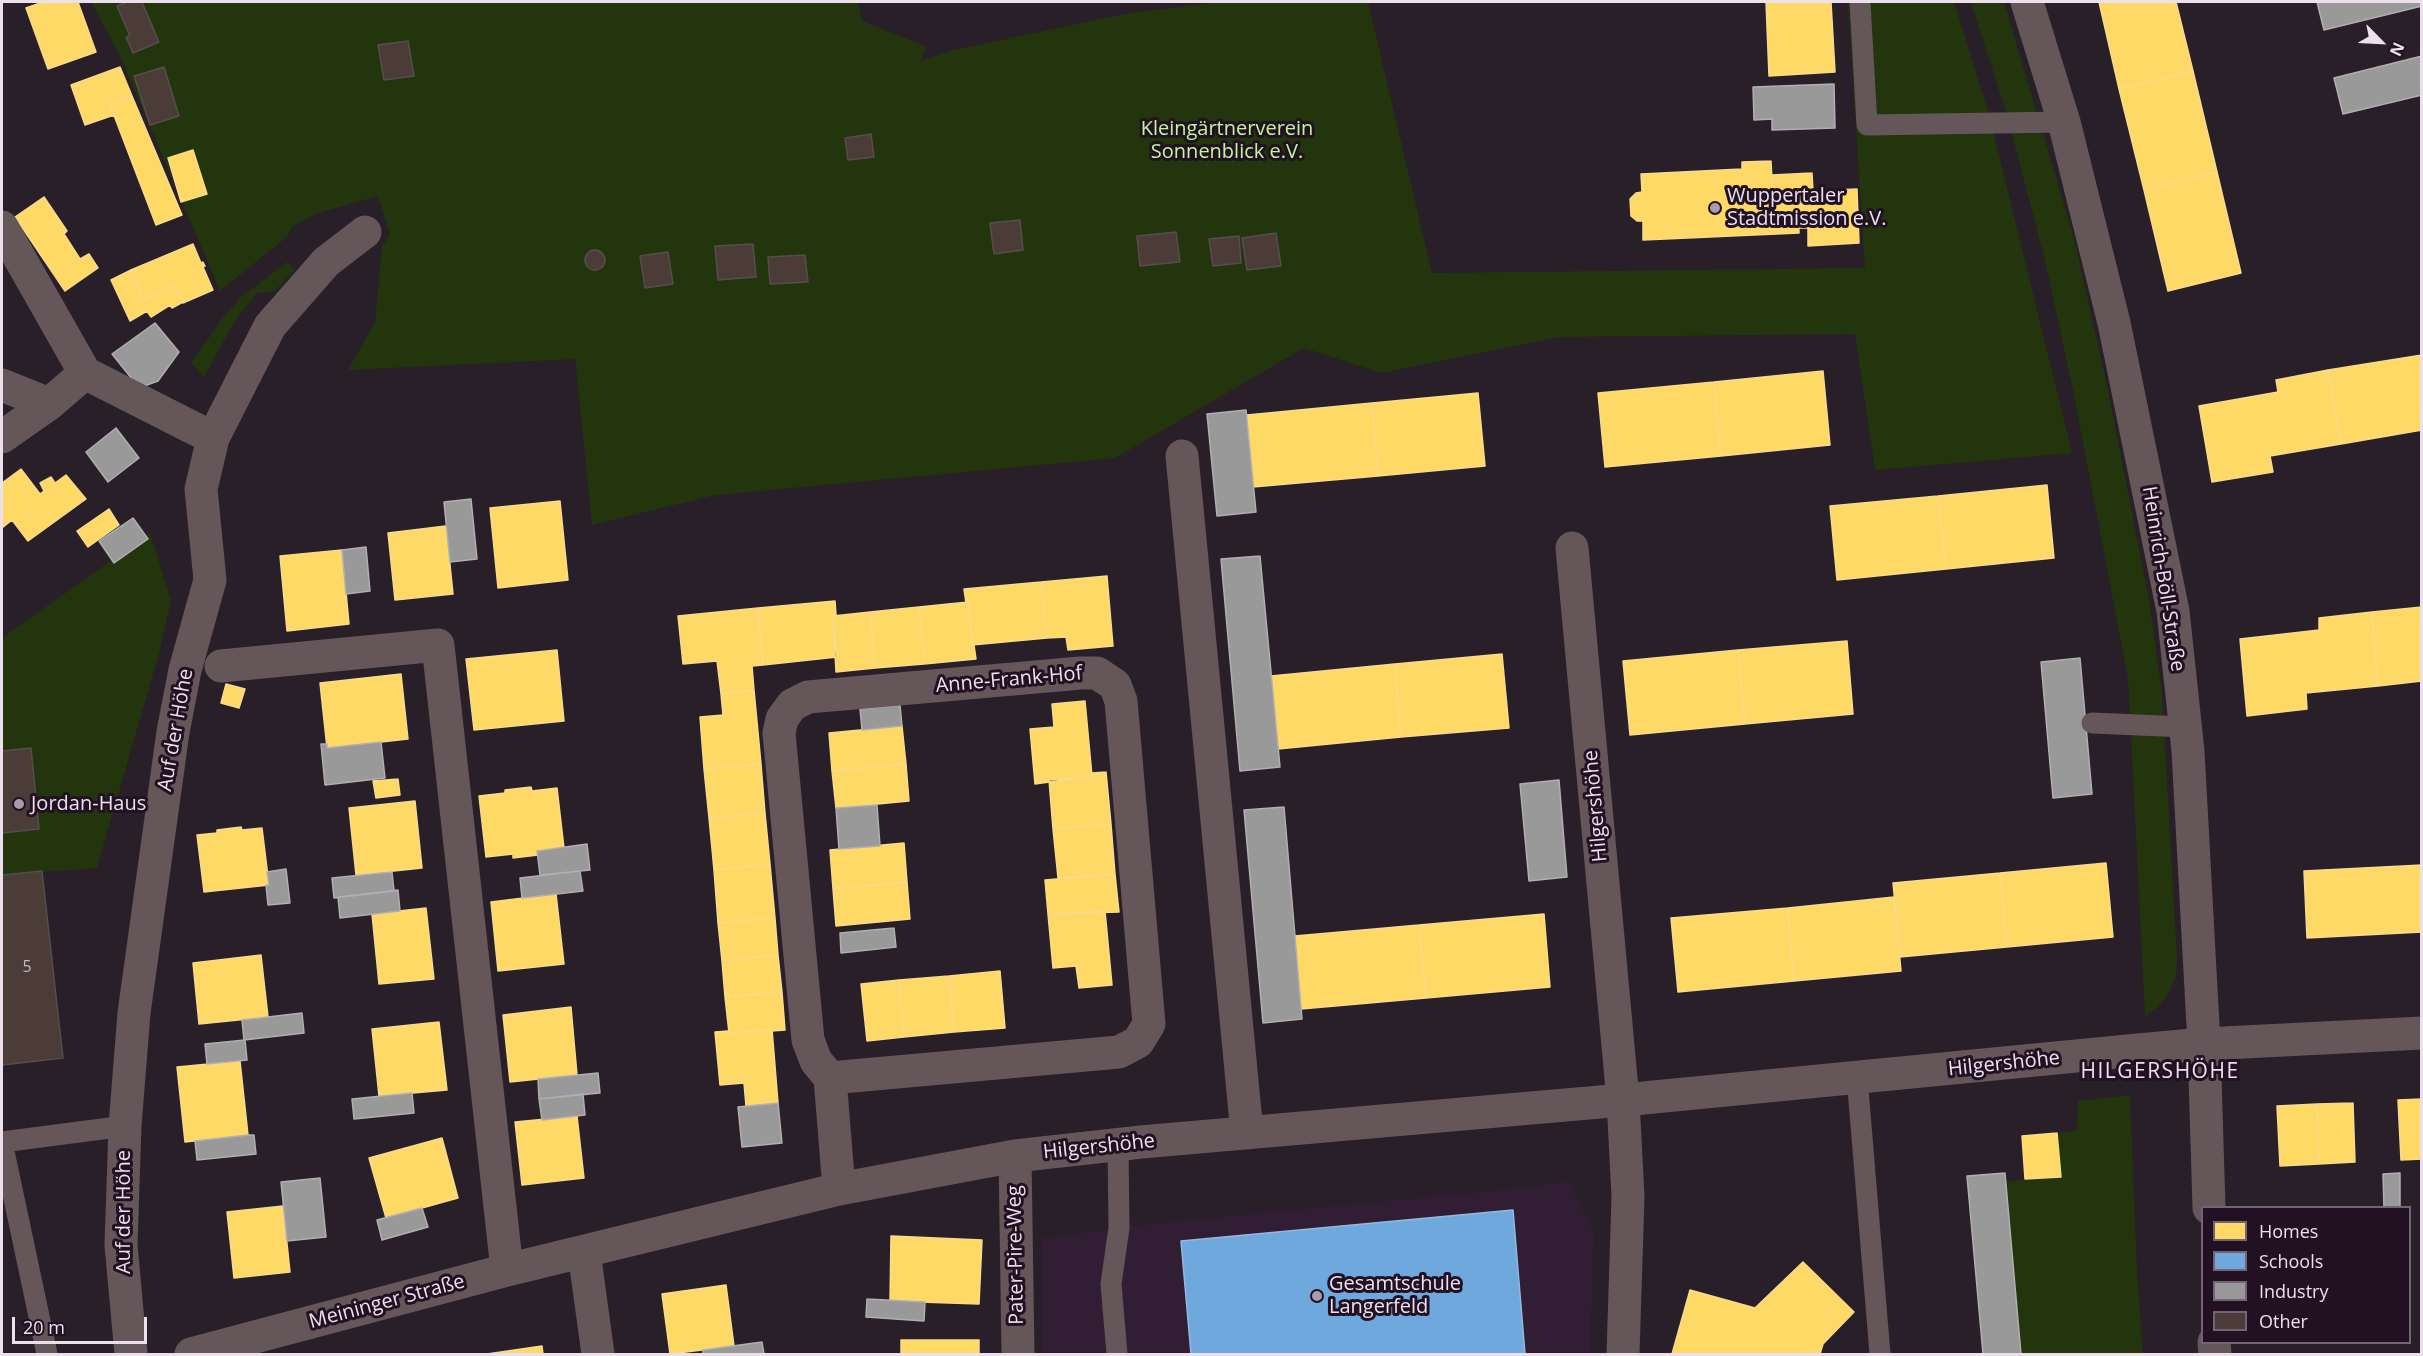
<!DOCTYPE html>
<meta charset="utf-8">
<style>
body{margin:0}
#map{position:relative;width:2423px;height:1356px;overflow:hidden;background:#281f29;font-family:"Open Sans",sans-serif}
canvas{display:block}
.frame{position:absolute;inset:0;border:3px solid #ece0ed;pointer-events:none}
.legend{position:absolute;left:2201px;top:1206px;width:210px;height:138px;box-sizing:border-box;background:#211123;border:2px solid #726474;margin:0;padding:8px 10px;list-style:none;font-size:18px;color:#ece0ed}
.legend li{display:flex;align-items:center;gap:12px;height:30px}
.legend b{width:30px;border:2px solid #726474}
.north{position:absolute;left:2351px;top:12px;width:60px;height:60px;-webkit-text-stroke:4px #211123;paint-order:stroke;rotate:114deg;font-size:16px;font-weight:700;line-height:24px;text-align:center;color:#ece0ed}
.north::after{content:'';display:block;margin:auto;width:21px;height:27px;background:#ece0ed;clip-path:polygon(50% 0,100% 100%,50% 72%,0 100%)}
.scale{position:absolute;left:12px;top:1317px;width:135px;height:27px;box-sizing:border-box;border:3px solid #ece0ed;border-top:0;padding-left:8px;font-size:18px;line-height:21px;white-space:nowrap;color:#ece0ed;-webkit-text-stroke:4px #211123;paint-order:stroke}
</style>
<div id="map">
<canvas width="2423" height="1356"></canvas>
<div class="frame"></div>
<ul class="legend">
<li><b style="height:16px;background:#ffd966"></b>Homes</li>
<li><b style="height:16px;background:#6fa8dc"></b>Schools</li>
<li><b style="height:16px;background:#999"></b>Industry</li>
<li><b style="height:16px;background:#4b3c38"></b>Other</li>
</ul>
<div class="north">N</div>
<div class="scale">20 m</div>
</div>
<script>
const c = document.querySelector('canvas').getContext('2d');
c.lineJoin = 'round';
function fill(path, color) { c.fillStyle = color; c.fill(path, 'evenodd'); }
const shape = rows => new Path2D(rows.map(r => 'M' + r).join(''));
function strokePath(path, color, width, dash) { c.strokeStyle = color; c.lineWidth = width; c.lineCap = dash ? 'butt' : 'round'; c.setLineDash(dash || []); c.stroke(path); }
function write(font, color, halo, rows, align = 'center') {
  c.font = font + ' "Open Sans",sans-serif'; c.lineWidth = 6; c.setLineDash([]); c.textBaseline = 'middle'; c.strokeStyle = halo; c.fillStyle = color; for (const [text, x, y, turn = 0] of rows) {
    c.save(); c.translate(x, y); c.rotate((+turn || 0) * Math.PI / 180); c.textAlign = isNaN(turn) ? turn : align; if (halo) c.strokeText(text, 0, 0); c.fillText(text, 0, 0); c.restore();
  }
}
fill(shape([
 [1568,1181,1594,1232,1590,1354,1042,1354,1042,1238,1179,1221,1522,1188]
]), '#321e34');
fill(shape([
 [91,2,858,2,862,21,927,47,920,61,950,51,1129,13,1197,5,1208,2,1368,2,1432,273,1865,268,1848,2,1954,2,1989,114,2072,453,1875,470,1855,334,1559,337,1381,373,1304,348,1115,458,716,495,592,525,575,359,348,370,375,322,382,246,390,235,378,196,315,214,292,227,288,236,220,291,120,56],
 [1971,2,2004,2,2074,238,2108,390,2149,600,2162,693,2177,958,2176,976,2169,993,2158,1007,2145,1016,2128,679,2073,390,2045,261,2007,115],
 [287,262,295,270,275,291,257,293,236,319,204,377,191,363,224,316,240,298],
 [150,533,171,601,159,653,97,868,2,875,2,638],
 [2130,1095,2137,1272,2143,1354,2022,1354,2005,1182,2060,1176,2058,1133,2077,1130,2078,1101]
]), '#23350c');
const homes = shape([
 [43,2,78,2,96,52,48,69,26,8,43,2],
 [1766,2,1831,2,1835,72,1769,76,1766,2],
 [2099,2,2176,2,2193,71,2119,89,2099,2],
 [120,67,132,96,110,105,114,115,85,125,71,85,120,67],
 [2193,71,2217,172,2144,190,2119,89,2193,71],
 [132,96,182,215,156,225,110,105,132,96],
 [193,150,207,194,181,202,168,158,193,150],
 [1771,161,1773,200,1798,198,1799,233,1643,240,1643,221,1637,221,1631,216,1630,199,1636,193,1642,192,1641,174,1742,169,1742,162,1771,161],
 [2217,172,2241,273,2168,291,2144,190,2217,172],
 [1812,173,1813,191,1857,189,1859,243,1808,246,1808,228,1799,228,1798,198,1773,200,1772,175,1812,173],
 [44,197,67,231,64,234,80,259,89,254,98,268,65,291,15,217,44,197],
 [193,244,201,263,203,262,205,266,203,267,213,290,183,303,176,286,144,300,131,270,193,244],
 [131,270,144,300,176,286,183,302,172,308,170,305,151,317,147,311,130,321,111,280,131,270],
 [2422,355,2422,430,2341,444,2328,370,2422,355],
 [2328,370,2341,444,2270,456,2273,472,2212,482,2199,406,2278,392,2276,380,2328,370],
 [1823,371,1830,445,1721,456,1714,382,1823,371],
 [1714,382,1721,456,1605,467,1598,393,1714,382],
 [1478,393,1485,466,1378,476,1372,403,1478,393],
 [1372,403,1378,476,1253,487,1247,415,1372,403],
 [21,469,40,494,44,491,40,483,51,477,55,483,66,475,86,499,28,541,12,520,2,528,2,483,21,469],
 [2047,485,2054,558,1946,569,1938,496,2047,485],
 [1938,496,1946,569,1837,580,1830,506,1938,496],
 [560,501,568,580,498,588,490,508,560,501],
 [109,509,119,525,88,547,77,531,109,509],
 [446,526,453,594,395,600,388,533,446,526],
 [342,550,349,624,287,631,280,556,342,550],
 [1107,576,1113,646,1068,650,1066,637,1047,638,1041,582,1107,576],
 [1041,582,1047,638,972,645,968,602,966,603,964,589,1041,582],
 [835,601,836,615,833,616,837,657,763,665,758,608,835,601],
 [968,602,972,645,974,645,976,659,924,664,919,607,968,602],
 [919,607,924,664,875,668,870,612,919,607],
 [2422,607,2422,681,2378,686,2372,612,2422,607],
 [758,608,763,665,752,666,754,690,721,694,717,661,683,664,678,616,758,608],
 [870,612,875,668,836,672,833,616,870,612],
 [2372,612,2378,686,2306,693,2307,709,2247,716,2240,639,2319,630,2319,618,2372,612],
 [1847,641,1853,714,1745,724,1738,650,1847,641],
 [557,650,564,721,474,730,466,659,557,650],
 [1738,650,1745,724,1630,735,1623,661,1738,650],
 [1502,654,1509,728,1401,737,1395,664,1502,654],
 [1395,664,1401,737,1278,749,1271,676,1395,664],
 [401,674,408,739,327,748,320,683,401,674],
 [226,684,245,689,239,708,221,703,226,684],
 [754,690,761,764,704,769,700,717,723,715,721,694,754,690],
 [1085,701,1092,776,1035,784,1030,729,1054,727,1052,704,1085,701],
 [902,726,906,764,832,771,829,733,902,726],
 [761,764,765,813,709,818,704,769,761,764],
 [906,764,909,801,836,808,832,771,906,764],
 [1106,772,1111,824,1053,829,1049,780,1092,776,1092,773,1106,772],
 [398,779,400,795,376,798,373,781,398,779],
 [531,787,532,791,557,788,564,848,537,851,538,855,513,858,513,854,486,857,479,796,505,793,505,790,531,787],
 [415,801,422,868,356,875,349,808,415,801],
 [765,813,770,864,714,870,709,818,765,813],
 [1111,824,1115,874,1058,878,1053,829,1111,824],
 [241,827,242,830,262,828,269,885,204,892,197,835,217,833,217,830,241,827],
 [904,843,907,882,833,889,830,850,904,843],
 [2106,863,2113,937,2007,947,2000,873,2106,863],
 [770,864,775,918,718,923,714,870,770,864],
 [2422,865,2422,932,2307,938,2304,871,2422,865],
 [2000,873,2007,947,1900,957,1893,883,2000,873],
 [1115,874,1119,912,1048,914,1045,880,1115,874],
 [907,882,910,919,836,926,833,889,907,882],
 [556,894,564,964,498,971,491,902,556,894],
 [1894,897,1901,971,1794,981,1788,908,1894,897],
 [426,908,434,979,379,984,372,914,426,908],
 [1788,908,1794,981,1678,992,1671,918,1788,908],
 [1105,911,1112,985,1079,988,1076,966,1053,968,1048,914,1105,911],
 [1544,914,1550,987,1426,998,1419,925,1544,914],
 [775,918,778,955,722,961,718,923,775,918],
 [1419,925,1426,998,1301,1009,1295,936,1419,925],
 [261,955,268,1017,199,1024,193,963,261,955],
 [778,955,782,992,725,997,722,961,778,955],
 [1000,971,1005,1028,954,1032,949,976,1000,971],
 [949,976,954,1032,904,1037,899,980,949,976],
 [899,980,904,1037,867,1041,861,984,899,980],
 [782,992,785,1030,772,1031,772,1029,729,1033,725,997,782,992],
 [571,1007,577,1075,510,1082,503,1015,571,1007],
 [439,1022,447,1090,379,1096,372,1029,439,1022],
 [772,1029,778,1103,746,1106,744,1083,720,1085,715,1032,728,1031,729,1033,772,1029],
 [240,1061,248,1135,185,1142,177,1067,240,1061],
 [2422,1099,2422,1159,2401,1160,2398,1100,2422,1099],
 [2353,1103,2355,1162,2319,1164,2317,1104,2353,1103],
 [2317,1104,2319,1164,2280,1166,2277,1106,2317,1104],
 [577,1116,584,1178,522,1185,515,1122,577,1116],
 [2057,1133,2061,1177,2025,1179,2022,1136,2057,1133],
 [442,1138,458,1198,386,1218,369,1158,442,1138],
 [283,1206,290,1272,234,1278,227,1212,283,1206],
 [891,1236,982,1240,979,1304,890,1301,891,1236],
 [1803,1262,1854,1312,1823,1344,1820,1354,1672,1354,1690,1290,1755,1308,1803,1262],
 [726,1285,734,1346,670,1354,662,1294,726,1285],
 [901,1340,979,1340,979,1354,901,1354,901,1340],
 [542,1346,543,1354,487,1354,542,1346]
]);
fill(homes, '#ffd966');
strokePath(homes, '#f9db8e', 1.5);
const schools = shape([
 [1513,1210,1525,1354,1191,1354,1181,1241,1513,1210]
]);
fill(schools, '#6fa8dc');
strokePath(schools, '#94b9e1', 1.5);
const industry = shape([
 [2317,2,2422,2,2422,6,2324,30,2317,2],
 [2422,56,2422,95,2343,114,2334,78,2422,56],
 [1834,84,1835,128,1772,130,1772,119,1754,120,1753,87,1834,84],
 [155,323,179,352,158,381,147,385,141,385,132,379,112,354,155,323],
 [1246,410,1256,512,1217,516,1207,414,1246,410],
 [116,428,139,458,108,482,86,452,116,428],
 [471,499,477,559,450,562,444,502,471,499],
 [133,518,148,539,114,563,99,541,133,518],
 [366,547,370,591,346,594,342,550,366,547],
 [1260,556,1280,767,1240,771,1221,559,1260,556],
 [2080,658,2092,794,2053,798,2041,662,2080,658],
 [900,705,902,726,862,730,860,709,900,705],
 [381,742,385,778,325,785,321,744,327,744,327,748,381,742],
 [1559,780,1567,877,1529,881,1520,784,1559,780],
 [877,805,880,846,839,849,836,808,877,805],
 [1284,807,1302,1019,1263,1023,1244,810,1284,807],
 [587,844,590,870,540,875,537,851,587,844],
 [286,869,290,903,268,905,266,885,269,885,267,872,286,869],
 [580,871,583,891,522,898,520,878,580,871],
 [392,872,394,891,334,898,332,878,392,872],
 [398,890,400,911,340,918,338,897,398,890],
 [894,928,896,947,841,953,840,933,894,928],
 [302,1013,304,1033,244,1040,242,1020,302,1013],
 [245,1040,247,1060,207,1064,205,1044,245,1040],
 [598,1073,600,1093,539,1099,538,1079,598,1073],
 [412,1093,414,1113,354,1119,352,1099,412,1093],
 [583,1094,585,1115,542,1120,539,1099,583,1094],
 [778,1103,782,1143,742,1147,738,1107,778,1103],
 [248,1135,254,1135,256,1154,197,1160,195,1141,248,1135],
 [2005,1173,2021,1354,1983,1354,1967,1176,2005,1173],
 [2400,1173,2400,1208,2384,1208,2383,1174,2400,1173],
 [320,1178,326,1237,287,1241,281,1182,320,1178],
 [422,1208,428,1227,382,1240,377,1220,422,1208],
 [867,1299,925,1302,924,1321,866,1317,867,1299],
 [762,1342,764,1354,703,1354,703,1350,762,1342]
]);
fill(industry, '#999');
strokePath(industry, '#b2aeb2', 1.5);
const building = shape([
 [127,2,142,2,159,42,133,53,126,37,130,36,117,6,127,2],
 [408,41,414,76,384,80,378,45,408,41],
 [164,67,179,116,150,125,134,76,164,67],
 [871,134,874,157,848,160,845,138,871,134],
 [1020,220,1023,250,994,254,990,223,1020,220],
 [1176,232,1180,262,1140,266,1137,236,1176,232],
 [1276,233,1281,266,1247,270,1242,238,1276,233],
 [1239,236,1241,263,1213,266,1209,239,1239,236],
 [753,244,756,277,718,280,715,246,753,244],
 '585 260a10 10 0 1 1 20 0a10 10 0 1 1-20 0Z',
 [668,252,673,284,645,288,640,256,668,252],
 [805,255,808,282,770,284,768,257,805,255],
 [31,748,39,829,2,833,2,751,31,748],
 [42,871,63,1058,2,1065,2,875,42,871]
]);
fill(building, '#4b3c38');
strokePath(building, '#564d4e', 1.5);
strokePath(shape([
 [1860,2,1867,125,2064,122],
 [2092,723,2185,727],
 [1857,1077,1880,1354],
 [47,1354,2,1142,125,1126],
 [1117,1354,1111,1284,1119,1228,1118,1145]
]), '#655659', 21);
strokePath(shape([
 [2027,2,2064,122,2114,323,2173,611,2188,751,2204,1044,2209,1208],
 [2,227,85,373,213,438],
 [2,385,49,404,85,373],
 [2,437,49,404],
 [1182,456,1247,1133],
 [1572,548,1623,1100,1628,1197,1623,1354],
 [221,666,438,645,507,1270],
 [830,1078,1119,1052,1138,1042,1149,1024,1121,701,1115,685,1097,673,1081,673,808,697,792,705,782,719,779,733,808,1040,816,1061,830,1078,839,1189],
 [1015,1156,1018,1354],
 [584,1252,598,1354],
 [2214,1342,2215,1354],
 [131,1354,121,1245,125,1126,134,1013,173,732,185,670,210,580,201,489,213,438,270,326,326,262,365,232],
 [191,1354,507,1270,839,1189,1015,1156,1141,1142,1623,1100,2138,1050,2204,1044,2422,1033]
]), '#655659', 33);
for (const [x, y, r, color] of [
 [1715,208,6,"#a79ca8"],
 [19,804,6,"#a79ca8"],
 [1317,1296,6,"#a79ca8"]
]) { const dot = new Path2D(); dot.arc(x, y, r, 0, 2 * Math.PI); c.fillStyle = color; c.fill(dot); strokePath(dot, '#211123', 2); }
write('16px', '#c4b7c0', null, [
 ["5",27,967]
]);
write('20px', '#c2f498', '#211123', [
 ["Kleingärtnerverein",1227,129],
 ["Sonnenblick e.V.",1227,152]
]);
write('20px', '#ece0ed', '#211123', [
 ["Wuppertaler",1727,196],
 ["Stadtmission e.V.",1727,219],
 ["Jordan-Haus",31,804],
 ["Gesamtschule",1329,1284],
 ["Langerfeld",1329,1307]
], 'left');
write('20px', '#ece0ed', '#211123', [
 ["Heinrich-Böll-Straße",2163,579,81],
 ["Anne-Frank-Hof",1009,680,-5],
 ["Auf der Höhe",176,730,-80],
 ["Hilgershöhe",1596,806,-95],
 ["Hilgershöhe",2004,1064,-6],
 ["Hilgershöhe",1099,1147,-6],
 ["Auf der Höhe",124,1212,-90],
 ["Pater-Pire-Weg",1016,1255,-91],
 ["Meininger Straße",387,1302,-15]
]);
c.letterSpacing = '1.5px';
write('21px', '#ece0ed', '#211123', [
 ["HILGERSHÖHE",2160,1072]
]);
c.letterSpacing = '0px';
</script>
